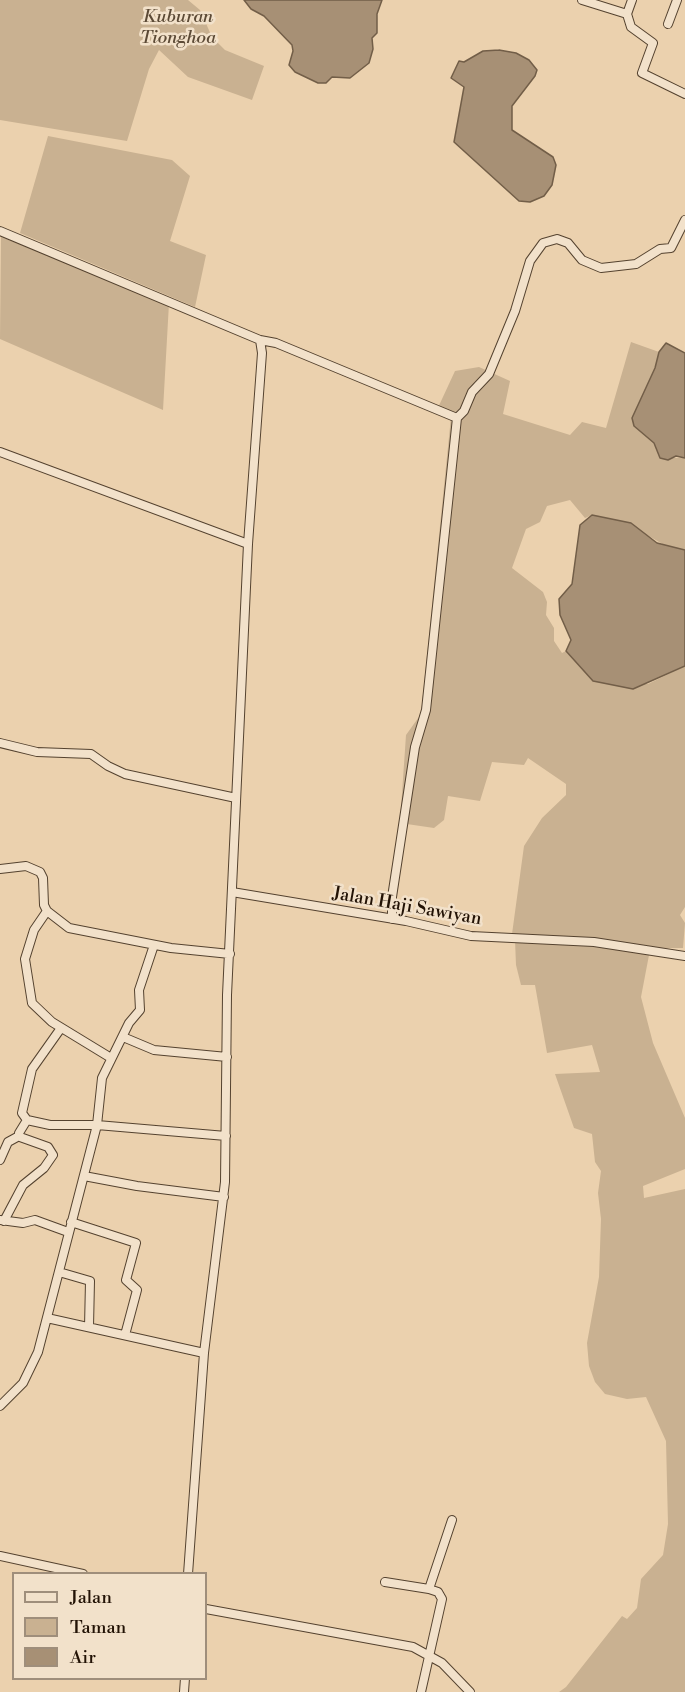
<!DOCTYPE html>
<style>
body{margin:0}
#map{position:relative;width:685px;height:1692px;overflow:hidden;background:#ebd1ae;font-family:"Libre Bodoni",serif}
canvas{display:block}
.legend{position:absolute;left:12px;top:1572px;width:195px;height:108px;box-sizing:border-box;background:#f2e1ca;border:2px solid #9f8e7b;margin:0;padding:8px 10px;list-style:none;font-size:18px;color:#221205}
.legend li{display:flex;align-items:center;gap:12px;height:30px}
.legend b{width:30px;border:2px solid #9f8e7b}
</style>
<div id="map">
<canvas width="685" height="1692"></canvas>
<ul class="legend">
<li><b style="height:8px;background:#f2e1ca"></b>Jalan</li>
<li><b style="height:16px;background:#c9b191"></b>Taman</li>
<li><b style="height:16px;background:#a79075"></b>Air</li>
</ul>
</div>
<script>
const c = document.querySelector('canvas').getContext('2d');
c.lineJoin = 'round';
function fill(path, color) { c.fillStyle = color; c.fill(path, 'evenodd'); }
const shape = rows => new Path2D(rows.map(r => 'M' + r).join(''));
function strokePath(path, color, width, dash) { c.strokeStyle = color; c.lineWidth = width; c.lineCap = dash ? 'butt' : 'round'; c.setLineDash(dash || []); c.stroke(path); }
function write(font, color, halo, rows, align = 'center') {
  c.font = font + ' "Libre Bodoni",serif'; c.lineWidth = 5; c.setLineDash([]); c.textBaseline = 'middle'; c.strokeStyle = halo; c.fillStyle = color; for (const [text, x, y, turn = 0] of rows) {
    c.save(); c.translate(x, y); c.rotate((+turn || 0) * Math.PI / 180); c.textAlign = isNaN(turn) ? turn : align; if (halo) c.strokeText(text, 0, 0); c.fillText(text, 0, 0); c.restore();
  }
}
fill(shape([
 [0,0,188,0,200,10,212,37,225,50,264,66,252,100,188,77,159,50,149,69,127,141,0,120],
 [48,136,172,160,190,176,170,241,206,255,195,307,20,233],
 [1,237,169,303,163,410,0,339],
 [631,342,659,352,655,368,632,418,654,443,660,458,685,458,685,550,666,546,647,535,592,515,585,518,570,500,547,506,540,522,526,529,512,568,543,592,547,602,546,615,554,628,554,641,562,653,566,651,593,681,648,684,685,666,685,907,680,915,685,923,683,948,647,948,602,939,512,934,524,846,542,818,566,795,566,784,528,758,524,765,492,762,480,801,448,796,444,820,434,828,400,823,406,735,421,714,451,417,436,412,455,371,479,367,510,381,503,414,570,435,582,422,606,428],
 [515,940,603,944,649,955,641,997,653,1043,685,1118,685,1169,643,1186,644,1198,685,1189,685,1692,559,1692,566,1687,622,1616,627,1619,637,1608,641,1579,663,1555,668,1524,666,1441,646,1397,627,1399,605,1394,595,1382,589,1366,587,1343,599,1277,601,1219,598,1193,601,1171,595,1162,592,1134,574,1128,555,1074,600,1072,592,1045,547,1053,535,985,521,985,516,965]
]), '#c9b191');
const water = shape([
 [244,0,382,0,377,14,377,33,372,38,373,49,369,63,350,78,332,77,326,83,318,83,295,72,289,65,293,51,292,45,264,16,251,9,244,0],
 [499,50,516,53,529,60,537,70,535,76,512,106,512,130,553,157,556,165,552,185,544,196,530,202,519,201,454,142,464,87,451,78,459,61,464,62,483,51,499,50],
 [666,343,685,353,685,458,676,456,668,460,660,458,654,443,634,426,632,418,655,368,659,352,666,343],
 [592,515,631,523,657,543,685,550,685,666,633,689,593,681,566,651,571,640,560,615,559,599,572,584,580,525,592,515]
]);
fill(water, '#a79075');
strokePath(water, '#725e48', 1.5);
const street = shape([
 [582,0,627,14,631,27,653,43,642,73,685,94],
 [627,14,632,0],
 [668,24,677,0],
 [0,231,260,340,276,343,457,418],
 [0,452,248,544],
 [0,743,37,752,91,754,108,766,125,774,236,798],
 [0,869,26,866,40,872,43,878,44,905,47,911,69,928,171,948,230,954],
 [232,892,406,921,471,936,594,942,685,956],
 [47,911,34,930,25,959,32,1003,52,1022,111,1058],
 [392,919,392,897,415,747,426,710,457,418,464,411,472,392,489,374,515,311,530,261,543,243,557,239,568,243,582,260,601,268,636,264,660,249,671,248,685,220],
 [61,1028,32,1069,22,1113,27,1120,50,1125,97,1125,102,1078,129,1023,140,1010,139,990,154,945],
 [123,1037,154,1050,227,1057],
 [0,1160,8,1142,19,1136],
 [84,1176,137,1186,224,1197],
 [0,1220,23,1223,35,1220,68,1232],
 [4,1221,23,1185,44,1168,53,1155,48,1147,20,1137,19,1133,27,1120],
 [71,1222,136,1243,126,1280,137,1290,125,1335],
 [59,1272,90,1281,89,1327],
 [47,1318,204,1353],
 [0,1406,23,1383,38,1352,97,1125,226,1136],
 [0,1556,83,1574],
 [188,1574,204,1353,225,1182,227,995,248,544,262,353,260,340],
 [385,1582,429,1589,438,1592,442,1599,421,1692],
 [429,1589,452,1520],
 [206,1609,413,1647,442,1663,470,1692],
 [184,1692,185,1678]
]);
strokePath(street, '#54422f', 10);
strokePath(street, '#f2e1ca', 8);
write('italic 18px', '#5c4a36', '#f2e1ca', [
 ["Kuburan",178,18],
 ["Tionghoa",178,39]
]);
write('18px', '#221205', '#f2e1ca', [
 ["Jalan Haji Sawiyan",407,907,10]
]);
</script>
